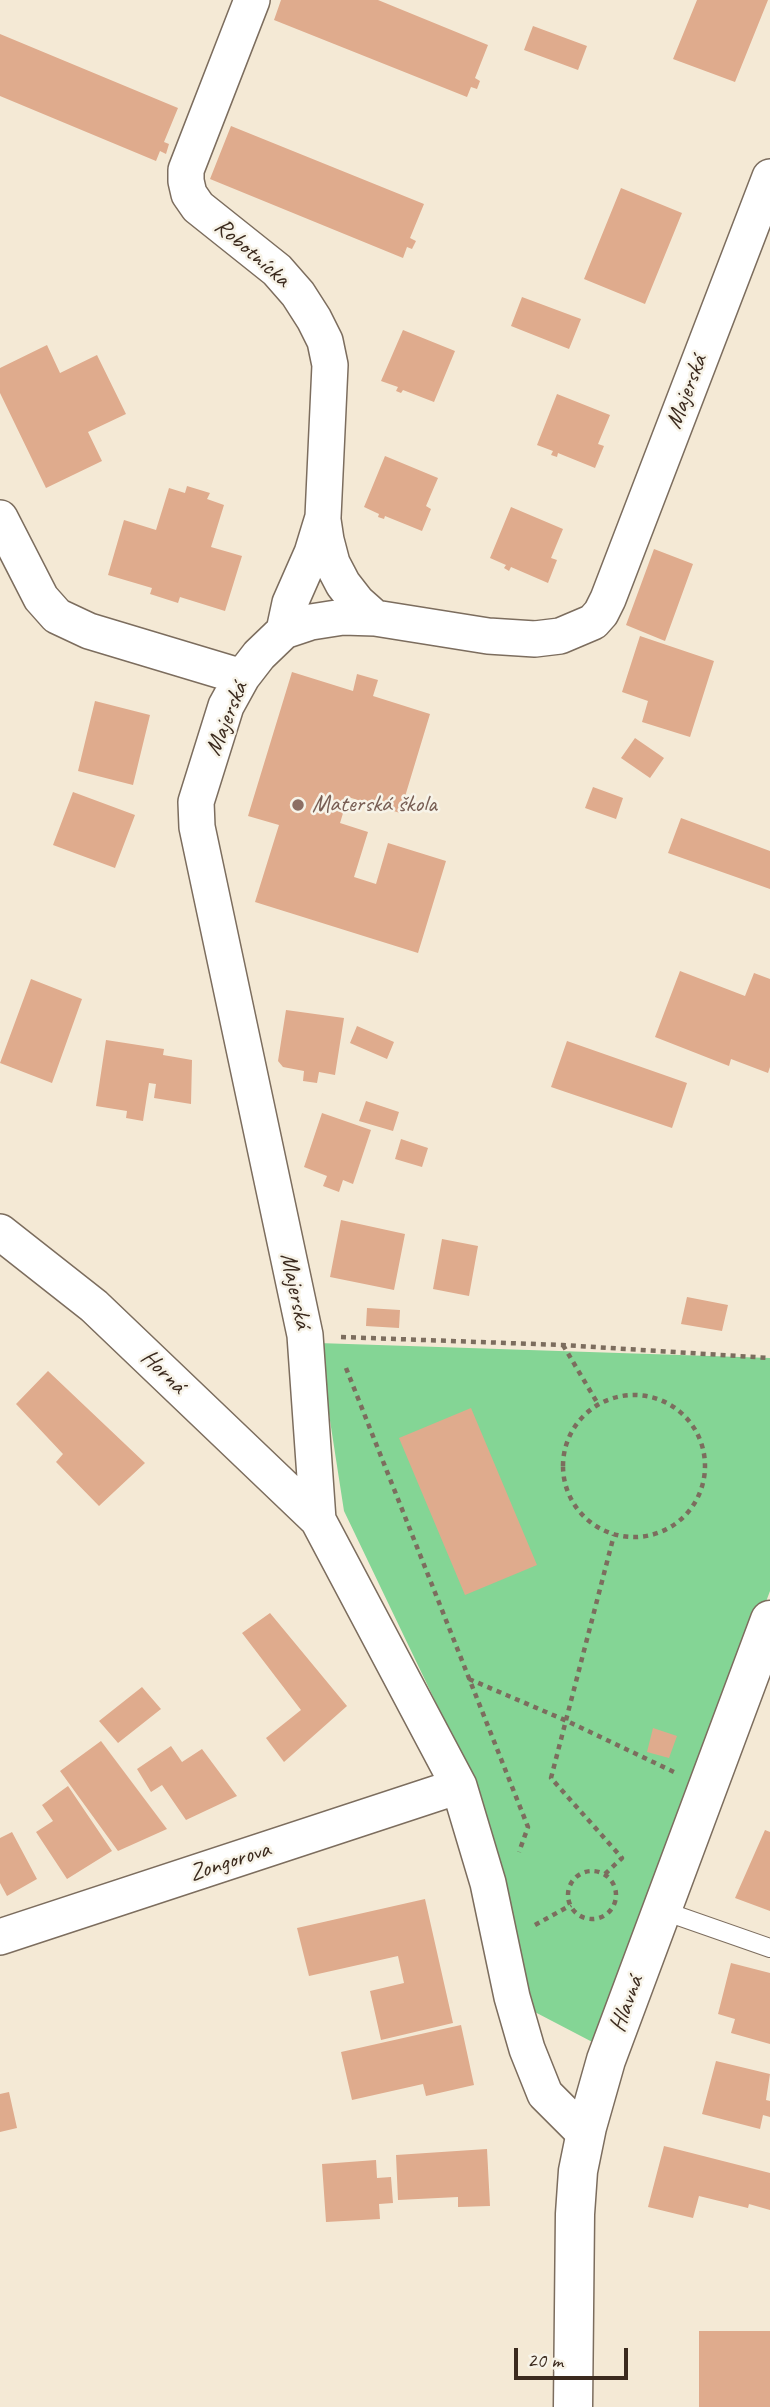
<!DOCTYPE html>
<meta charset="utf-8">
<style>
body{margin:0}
#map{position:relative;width:770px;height:2407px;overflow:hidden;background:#f4e9d5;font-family:Caveat,sans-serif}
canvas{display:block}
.scale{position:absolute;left:514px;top:2348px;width:114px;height:32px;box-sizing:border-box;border:4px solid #3b2a1e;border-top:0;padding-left:9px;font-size:21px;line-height:24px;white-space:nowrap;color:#3b2a1e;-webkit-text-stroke:5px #f7f3e8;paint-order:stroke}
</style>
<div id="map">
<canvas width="770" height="2407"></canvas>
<div class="scale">20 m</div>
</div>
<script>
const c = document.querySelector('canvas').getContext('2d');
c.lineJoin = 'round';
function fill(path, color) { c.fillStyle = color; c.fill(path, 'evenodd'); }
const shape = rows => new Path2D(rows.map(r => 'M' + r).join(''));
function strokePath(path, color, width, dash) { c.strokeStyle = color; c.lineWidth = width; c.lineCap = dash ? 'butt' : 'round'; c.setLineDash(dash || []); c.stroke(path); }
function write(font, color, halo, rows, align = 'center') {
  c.font = font + ' Caveat,sans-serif'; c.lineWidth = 5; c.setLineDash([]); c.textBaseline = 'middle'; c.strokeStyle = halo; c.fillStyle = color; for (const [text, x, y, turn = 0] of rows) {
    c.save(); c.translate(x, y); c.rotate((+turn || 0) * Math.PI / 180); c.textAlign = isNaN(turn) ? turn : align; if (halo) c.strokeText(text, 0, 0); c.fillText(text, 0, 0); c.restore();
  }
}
fill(shape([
 [318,1343,770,1358,770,1591,600,2046,531,2010,473,1780,344,1511]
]), '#84d595');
fill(shape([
 [281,0,378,0,488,45,475,78,480,81,477,89,471,87,467,97,274,20],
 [697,0,768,0,735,82,673,59],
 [533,26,587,46,578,70,524,50],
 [0,34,178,108,164,142,169,144,166,154,160,151,156,161,0,96],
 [231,126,424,204,410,238,416,241,412,249,407,247,403,258,210,179],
 [621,188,682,213,645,304,584,279],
 [522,297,581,319,569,349,511,326],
 [403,330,455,351,434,402,403,390,401,393,396,391,398,387,381,381],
 [47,345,60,373,97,355,126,414,88,432,102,461,46,488,0,393,0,368],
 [557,394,610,415,598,444,604,446,595,468,558,453,557,457,551,455,553,451,537,445],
 [385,456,438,478,426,506,431,509,422,531,385,516,384,519,378,517,379,514,364,507],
 [187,486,210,493,207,499,224,505,211,547,242,556,225,611,180,597,178,603,150,594,152,588,108,575,124,520,156,530,169,488,185,493],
 [511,507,563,529,551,558,557,560,548,583,511,567,509,571,504,568,506,565,490,558],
 [654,549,693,564,665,641,626,625],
 [640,636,714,661,690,737,642,722,648,701,622,692],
 [292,672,353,691,357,674,378,680,373,696,430,714,400,813,348,797,340,823,368,832,354,877,376,884,388,843,446,861,418,953,255,902,279,825,248,816],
 [95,701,150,715,133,785,78,771],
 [635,738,664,758,650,778,621,758],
 [593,787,623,798,616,819,585,808],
 [73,792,135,815,115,868,53,845],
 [681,818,770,851,770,889,668,853],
 [680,971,745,996,754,973,770,979,770,1067,768,1073,731,1059,729,1066,655,1037],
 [31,979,82,999,52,1083,0,1063],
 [286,1010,344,1018,335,1075,319,1072,317,1083,303,1081,304,1071,283,1067,278,1061],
 [357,1026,394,1042,387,1059,350,1043],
 [106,1040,164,1049,163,1055,192,1060,191,1104,154,1098,156,1084,149,1083,143,1121,126,1118,127,1111,96,1106],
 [567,1041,687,1083,672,1128,551,1087],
 [366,1101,399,1112,393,1131,359,1121],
 [322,1113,371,1130,353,1184,343,1180,339,1192,323,1186,327,1176,304,1167],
 [401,1139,428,1148,422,1167,395,1159],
 [341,1220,405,1234,394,1290,330,1277],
 [442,1239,478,1246,469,1296,433,1289],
 [687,1297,728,1305,722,1331,681,1324],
 [367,1308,400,1310,399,1328,366,1326],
 [48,1371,145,1463,99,1506,56,1462,63,1454,16,1404],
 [471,1408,537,1565,465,1595,399,1438],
 [270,1613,347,1706,284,1762,266,1738,301,1710,242,1633],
 [142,1687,161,1709,118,1743,99,1721],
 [653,1728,677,1736,669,1758,647,1752],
 [101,1741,167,1829,118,1851,60,1771],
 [171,1746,182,1762,202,1749,237,1796,186,1820,162,1785,151,1792,137,1769],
 [68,1786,112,1851,67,1879,36,1832,53,1821,42,1805],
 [765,1830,770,1832,770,1911,735,1898],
 [12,1832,37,1879,7,1896,0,1883,0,1838],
 [425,1899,453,2023,381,2040,370,1991,404,1983,398,1956,309,1976,297,1928],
 [731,1963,770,1973,770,2044,731,2033,735,2019,718,2014],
 [461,2025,474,2085,426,2096,423,2084,352,2100,341,2052],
 [716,2061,770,2074,766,2100,770,2101,770,2117,763,2115,760,2129,702,2114],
 [9,2092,17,2128,0,2132,0,2094],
 [664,2146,770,2173,770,2210,749,2204,748,2208,699,2196,693,2218,648,2207],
 [487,2149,490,2206,458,2207,458,2197,398,2200,396,2155],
 [376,2160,377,2178,391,2177,393,2203,379,2204,380,2219,326,2222,322,2164],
 [699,2331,770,2331,770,2407,699,2407]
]), '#dfab8d');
const service = shape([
 [661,1910,770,1948]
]);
const minor = shape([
 [252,0,186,170,186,181,189,194,198,207,277,270,298,294,314,319,325,341,330,365,323,517,312,553,290,603,284,631],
 [0,518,41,598,57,616,89,631,242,677],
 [323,520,326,540,332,563,343,584,357,602,375,618],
 [0,1232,94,1306,318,1520,459,1786,488,1883,512,1997,527,2049,545,2094,585,2134],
 [318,1520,305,1335,197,827,196,802,226,706,242,677,259,655,284,631,311,622,343,617,375,618,488,636,535,639,560,636,593,622,601,613,608,599,770,177],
 [0,1937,459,1786]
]);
const tertiary = shape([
 [573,2407,575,2214,578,2171,587,2127,606,2060,770,1620]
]);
strokePath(service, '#7c6d5e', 20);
strokePath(minor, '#7c6d5e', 38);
strokePath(tertiary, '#7c6d5e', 41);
strokePath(shape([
 [341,1337,562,1345,770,1358],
 [563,1345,598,1404],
 [346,1368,528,1827,519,1852],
 '563 1466a71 71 0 1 1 142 0a71 71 0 1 1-142 0Z',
 [469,1679,567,1721,674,1772],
 '568 1895a24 24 0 1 1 48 0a24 24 0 1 1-48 0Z',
 [605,1874,622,1858,551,1778,614,1535],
 [535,1925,571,1905]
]), '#7c6d5e', 4.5, [5, 5]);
strokePath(service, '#fff', 18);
strokePath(minor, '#fff', 35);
strokePath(tertiary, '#fff', 38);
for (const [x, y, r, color] of [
 [298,805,7,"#8d6e63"]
]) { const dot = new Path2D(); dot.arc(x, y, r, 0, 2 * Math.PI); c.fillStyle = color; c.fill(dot); strokePath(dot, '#f7f3e8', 2.5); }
write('24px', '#3b2a1e', '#f7f3e8', [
 ["Robotnícka",252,253,41],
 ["Majerská",687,392,-69],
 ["Majerská",227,719,-68],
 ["Majerská",295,1291,78],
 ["Horná",163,1372,44],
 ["Zongorova",230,1862,-18],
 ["Hlavná",627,2004,-70]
]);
write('24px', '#785e54', '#f7f3e8', [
 ["Materská škola",312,805]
], 'left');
</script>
